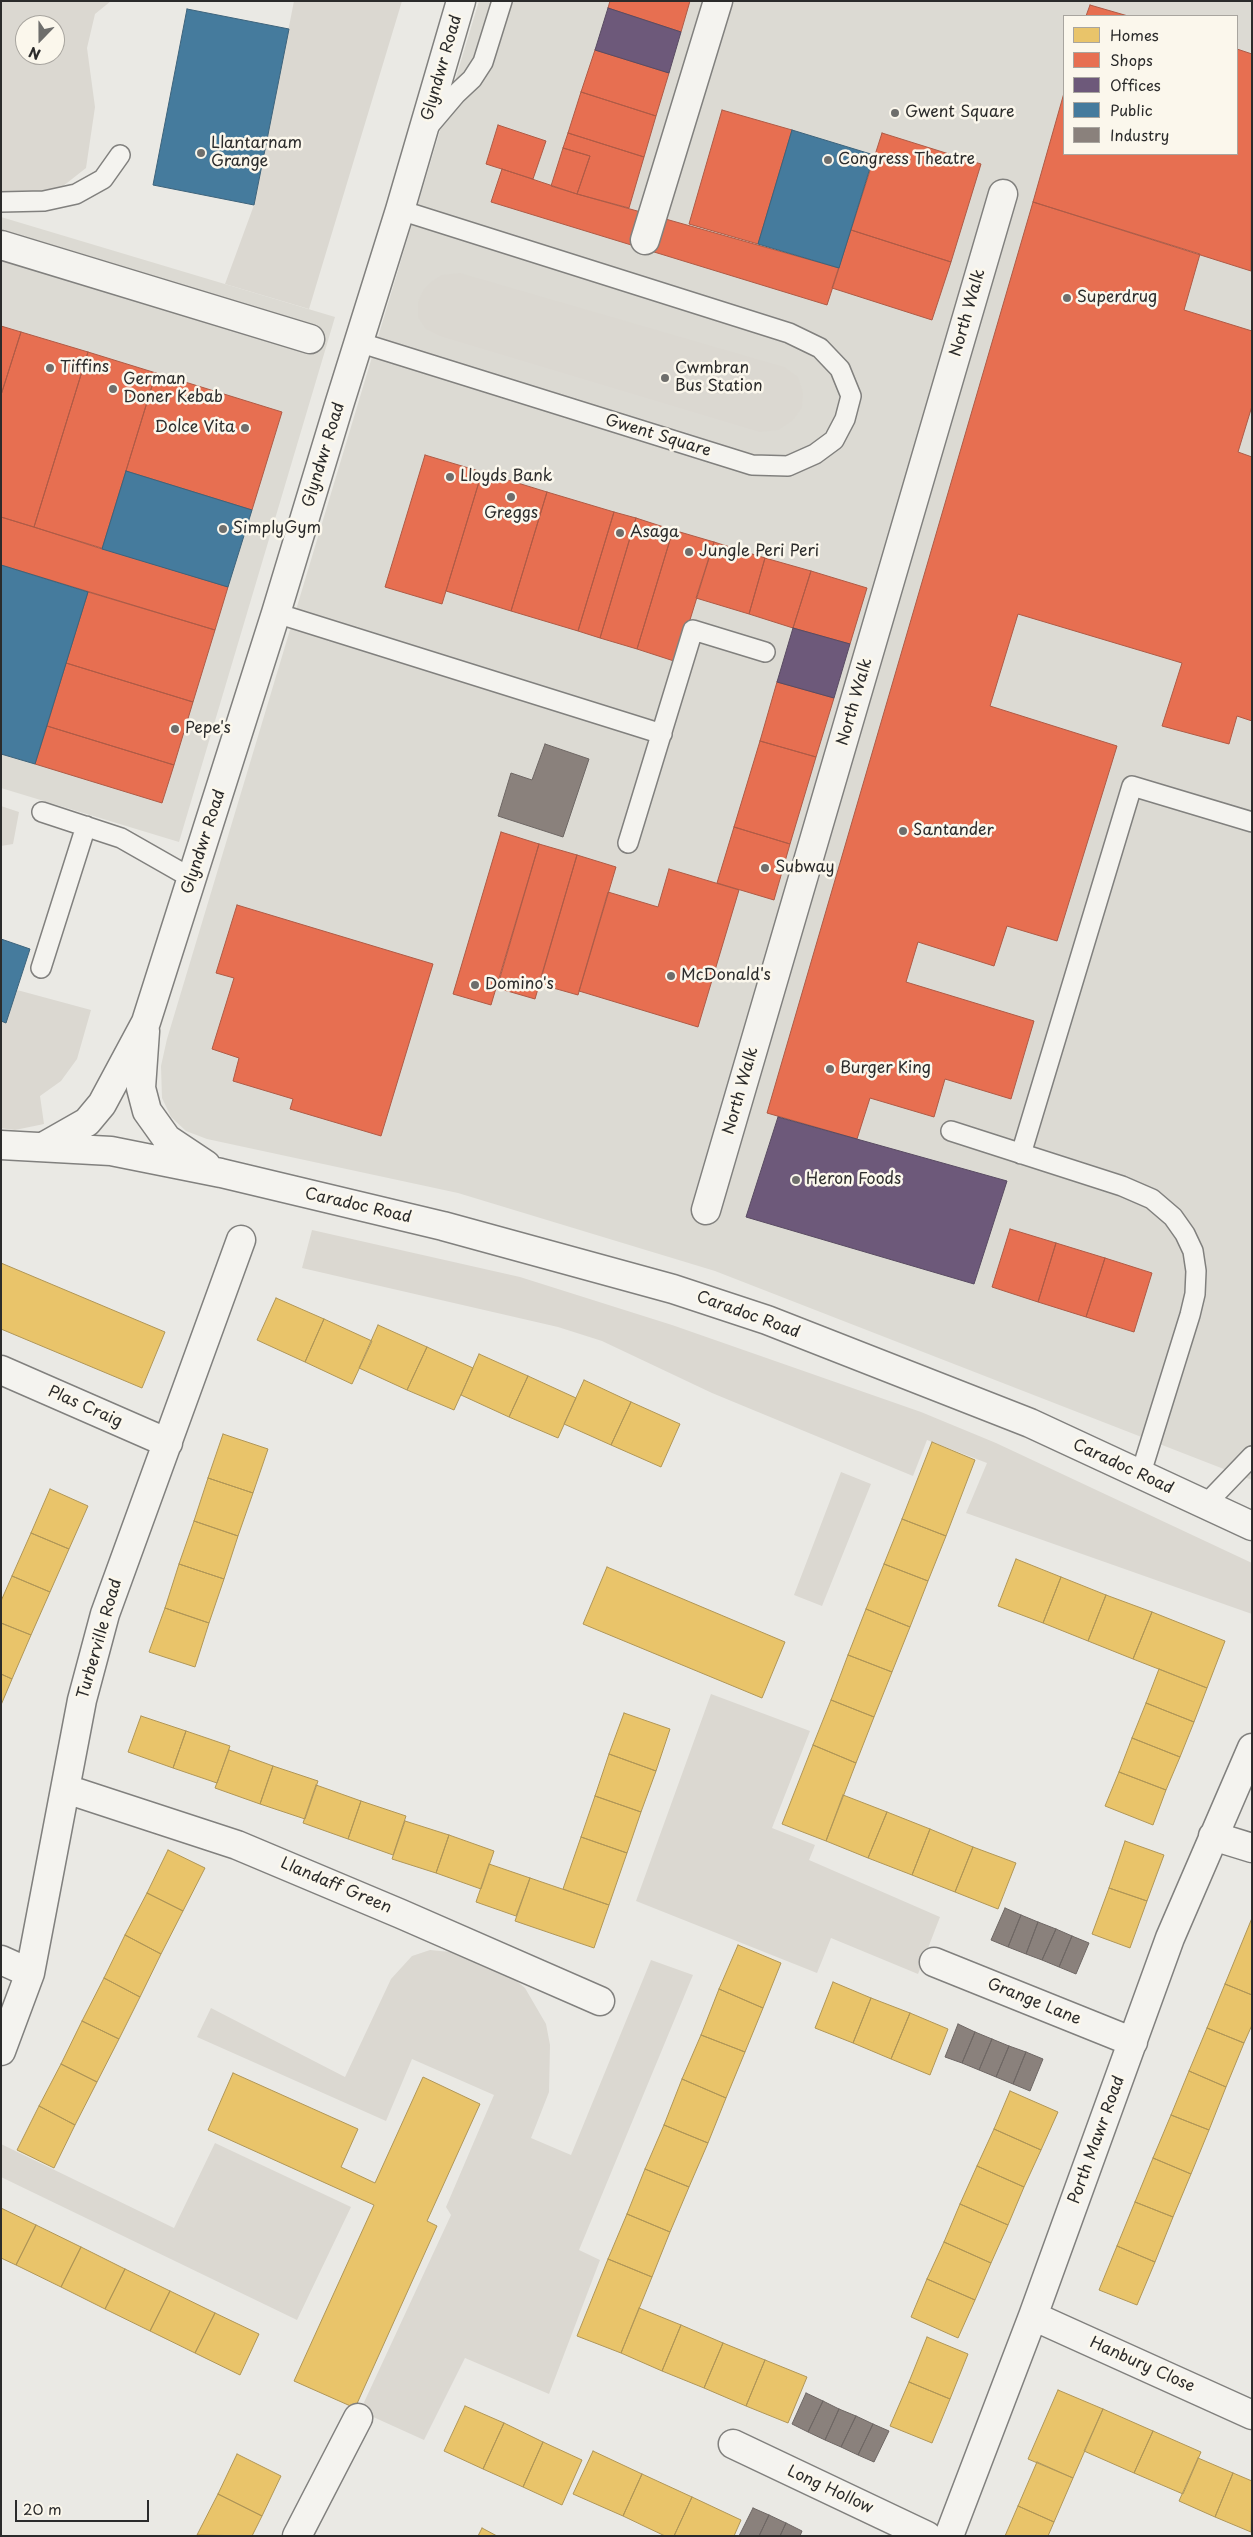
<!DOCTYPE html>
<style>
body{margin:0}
#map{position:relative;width:1253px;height:2537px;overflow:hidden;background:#eae9e4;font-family:"Playpen Sans",sans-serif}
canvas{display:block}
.frame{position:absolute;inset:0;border:2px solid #2b2b2b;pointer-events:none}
.legend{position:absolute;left:1063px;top:15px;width:175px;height:140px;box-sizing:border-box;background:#fbf7ec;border:1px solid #a8a59f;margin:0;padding:6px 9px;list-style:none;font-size:15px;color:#2b2b2b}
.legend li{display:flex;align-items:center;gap:10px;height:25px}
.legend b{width:25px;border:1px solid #a8a59f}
.north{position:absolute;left:15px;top:15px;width:50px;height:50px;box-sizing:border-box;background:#fbf7ec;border:1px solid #a8a59f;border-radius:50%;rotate:202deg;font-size:14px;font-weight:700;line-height:20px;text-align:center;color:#2b2b2b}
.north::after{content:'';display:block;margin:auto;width:18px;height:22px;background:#6e6e6c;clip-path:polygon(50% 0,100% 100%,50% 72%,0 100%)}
.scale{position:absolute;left:15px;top:2500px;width:134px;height:22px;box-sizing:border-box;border:2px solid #2b2b2b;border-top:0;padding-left:6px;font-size:15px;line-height:18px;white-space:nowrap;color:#2b2b2b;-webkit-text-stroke:4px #fbf7ec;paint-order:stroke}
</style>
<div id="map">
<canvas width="1253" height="2537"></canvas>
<div class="frame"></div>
<ul class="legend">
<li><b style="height:14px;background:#e9c46a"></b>Homes</li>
<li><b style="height:14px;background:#e76f51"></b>Shops</li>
<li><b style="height:14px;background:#6d597a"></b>Offices</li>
<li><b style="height:14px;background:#457b9d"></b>Public</li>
<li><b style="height:14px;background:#8a817c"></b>Industry</li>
</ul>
<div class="north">N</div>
<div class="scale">20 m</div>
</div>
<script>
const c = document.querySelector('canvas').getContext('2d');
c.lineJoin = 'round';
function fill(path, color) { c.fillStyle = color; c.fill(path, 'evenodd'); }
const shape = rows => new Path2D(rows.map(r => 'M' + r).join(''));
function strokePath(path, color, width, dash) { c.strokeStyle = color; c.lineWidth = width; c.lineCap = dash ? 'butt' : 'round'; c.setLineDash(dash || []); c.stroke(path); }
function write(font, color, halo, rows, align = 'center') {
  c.font = font + ' "Playpen Sans",sans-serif'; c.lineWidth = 5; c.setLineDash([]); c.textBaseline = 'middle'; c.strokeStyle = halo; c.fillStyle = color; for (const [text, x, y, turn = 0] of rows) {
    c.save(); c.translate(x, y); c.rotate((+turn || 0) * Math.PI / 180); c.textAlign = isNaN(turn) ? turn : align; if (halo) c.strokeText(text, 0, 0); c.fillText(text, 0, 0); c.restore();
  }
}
fill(shape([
 [479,1,1252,1,1252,1480,715,1271,458,1193,207,1139,186,1131,171,1117,162,1098,161,1066,167,1039],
 [1064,16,1237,16,1237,154,1064,154],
 [1,217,335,317,179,842,1,788]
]), '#dcdad3');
fill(shape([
 [1,1,111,1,95,14,87,48,95,107,86,168,44,201,1,202],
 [25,25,55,25,55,55,25,55],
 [294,1,402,1,309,309,225,284,254,205],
 [460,273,784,367,798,377,803,393,802,407,793,420,778,430,760,432,440,336,426,329,418,317,418,302,423,291,431,282,442,275],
 [1,806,19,812,13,844,1,846],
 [17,990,91,1010,77,1059,61,1081,40,1096,44,1124,15,1130,1,1128,1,1021],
 [312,1230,520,1277,672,1325,921,1412,996,1443,1252,1563,1252,1614,966,1513,987,1463,927,1440,913,1476,712,1393,602,1341,558,1327,302,1268],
 [841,1472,871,1484,822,1606,794,1595],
 [711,1694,810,1731,772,1828,815,1845,809,1860,940,1917,918,1974,831,1938,817,1973,636,1901],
 [430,1950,461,1953,514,1979,525,1988,546,2024,550,2045,549,2092,531,2138,571,2155,651,1960,693,1975,579,2250,600,2260,549,2394,465,2358,424,2440,360,2411,451,2215,446,2207,494,2095,412,2059,386,2121,197,2037,211,2008,345,2077,391,1979,412,1956],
 [215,2143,351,2207,297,2320,1,2177,1,2144,174,2228]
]), '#dbd8d1');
const homes = shape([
 [1,1263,165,1332,142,1388,1,1329,1,1263],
 [276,1298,324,1319,305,1362,257,1340,276,1298],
 [324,1319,372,1341,352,1384,305,1362,324,1319],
 [378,1325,427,1347,407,1390,359,1368,378,1325],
 [427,1347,473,1368,454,1410,407,1390,427,1347],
 [479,1354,528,1376,509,1417,461,1395,479,1354],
 [528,1376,576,1398,558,1438,509,1417,528,1376],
 [584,1380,631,1402,611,1445,564,1424,584,1380],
 [631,1402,680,1424,661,1467,611,1445,631,1402],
 [223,1434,268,1449,253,1493,208,1478,223,1434],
 [932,1442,975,1460,946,1536,902,1519,932,1442],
 [208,1478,253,1493,238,1536,194,1521,208,1478],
 [50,1489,88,1506,69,1549,31,1533,50,1489],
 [902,1519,946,1536,928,1581,884,1564,902,1519],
 [194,1521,238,1536,224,1579,179,1564,194,1521],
 [31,1533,69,1549,50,1592,12,1576,31,1533],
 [1016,1559,1061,1577,1043,1623,998,1606,1016,1559],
 [179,1564,224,1579,209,1623,165,1608,179,1564],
 [884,1564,928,1581,910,1627,866,1609,884,1564],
 [607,1567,785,1642,762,1698,583,1624,607,1567],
 [12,1576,50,1592,31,1635,1,1623,1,1601,12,1576],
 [1061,1577,1106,1595,1088,1641,1043,1623,1061,1577],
 [1106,1595,1152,1612,1133,1659,1088,1641,1106,1595],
 [165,1608,209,1623,195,1667,149,1652,165,1608],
 [866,1609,910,1627,892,1672,848,1655,866,1609],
 [1152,1612,1225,1641,1207,1688,1133,1659,1152,1612],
 [1,1623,31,1635,12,1679,1,1674,1,1623],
 [848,1655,892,1672,874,1717,831,1700,848,1655],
 [1159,1669,1207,1688,1194,1722,1146,1703,1159,1669],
 [1,1674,12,1679,1,1705,1,1674],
 [831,1700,874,1717,856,1763,813,1745,831,1700],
 [1146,1703,1194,1722,1180,1757,1132,1738,1146,1703],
 [624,1713,670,1729,656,1771,609,1754,624,1713],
 [141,1716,186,1731,173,1768,128,1752,141,1716],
 [186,1731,230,1746,217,1783,173,1768,186,1731],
 [1132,1738,1180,1757,1166,1790,1119,1772,1132,1738],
 [813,1745,856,1763,826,1841,782,1824,813,1745],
 [229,1750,273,1766,260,1804,215,1788,229,1750],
 [609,1754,656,1771,641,1812,595,1796,609,1754],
 [273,1766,318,1781,305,1819,260,1804,273,1766],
 [1119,1772,1166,1790,1153,1825,1105,1806,1119,1772],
 [316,1785,361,1801,348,1839,303,1823,316,1785],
 [843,1795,887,1812,868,1858,826,1841,843,1795],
 [595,1796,641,1812,627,1853,581,1837,595,1796],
 [361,1801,406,1816,393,1855,348,1839,361,1801],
 [887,1812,930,1829,912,1875,868,1858,887,1812],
 [405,1821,449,1835,436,1873,392,1859,405,1821],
 [930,1829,973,1847,955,1892,912,1875,930,1829],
 [449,1835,494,1851,481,1889,436,1873,449,1835],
 [581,1837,627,1853,609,1905,563,1889,581,1837],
 [1125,1841,1164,1855,1147,1901,1109,1888,1125,1841],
 [973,1847,1016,1863,998,1909,955,1892,973,1847],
 [168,1850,205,1868,183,1911,147,1893,168,1850],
 [489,1864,530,1878,516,1916,476,1902,489,1864],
 [530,1878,609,1905,594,1948,515,1921,530,1878],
 [1109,1888,1147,1901,1130,1948,1092,1934,1109,1888],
 [147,1893,183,1911,161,1954,125,1935,147,1893],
 [1252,1918,1252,1995,1225,1984,1252,1918],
 [125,1935,161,1954,140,1997,104,1978,125,1935],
 [738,1945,781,1963,763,2008,719,1989,738,1945],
 [104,1978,140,1997,119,2039,82,2021,104,1978],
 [833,1982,871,1998,853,2043,815,2028,833,1982],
 [1225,1984,1252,1995,1252,2025,1244,2043,1207,2028,1225,1984],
 [719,1989,763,2008,745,2052,701,2035,719,1989],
 [871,1998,910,2013,891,2059,853,2043,871,1998],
 [910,2013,948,2029,930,2075,891,2059,910,2013],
 [82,2021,119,2039,97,2082,61,2064,82,2021],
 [1207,2028,1244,2043,1226,2087,1189,2071,1207,2028],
 [701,2035,745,2052,726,2098,682,2079,701,2035],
 [61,2064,97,2082,75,2125,39,2106,61,2064],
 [1189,2071,1226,2087,1209,2130,1171,2115,1189,2071],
 [233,2073,358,2129,341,2167,375,2183,423,2077,480,2104,427,2221,437,2226,355,2408,294,2381,374,2205,208,2130,233,2073],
 [682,2079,726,2098,708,2143,664,2125,682,2079],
 [1010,2091,1058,2112,1041,2150,994,2129,1010,2091],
 [39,2106,75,2125,54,2168,17,2150,39,2106],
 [1171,2115,1209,2130,1191,2174,1153,2158,1171,2115],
 [664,2125,708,2143,689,2187,645,2169,664,2125],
 [994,2129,1041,2150,1024,2187,977,2166,994,2129],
 [1153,2158,1191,2174,1173,2217,1135,2202,1153,2158],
 [977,2166,1024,2187,1008,2225,960,2204,977,2166],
 [645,2169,689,2187,670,2232,627,2214,645,2169],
 [1135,2202,1173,2217,1155,2262,1117,2246,1135,2202],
 [960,2204,1008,2225,991,2263,944,2242,960,2204],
 [1,2208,36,2225,16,2265,1,2258,1,2208],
 [627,2214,670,2232,652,2277,608,2259,627,2214],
 [36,2225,81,2247,61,2287,16,2265,36,2225],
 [944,2242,991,2263,975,2300,927,2279,944,2242],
 [1117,2246,1155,2262,1137,2305,1099,2290,1117,2246],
 [81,2247,125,2269,105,2309,61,2287,81,2247],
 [608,2259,652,2277,621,2353,577,2336,608,2259],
 [125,2269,170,2291,150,2331,105,2309,125,2269],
 [927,2279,975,2300,958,2338,911,2317,927,2279],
 [170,2291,215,2313,195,2353,150,2331,170,2291],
 [639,2308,681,2325,662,2371,621,2353,639,2308],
 [215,2313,259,2334,240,2375,195,2353,215,2313],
 [681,2325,723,2343,704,2388,662,2371,681,2325],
 [927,2337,968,2354,950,2399,909,2382,927,2337],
 [723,2343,765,2360,746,2406,704,2388,723,2343],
 [765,2360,807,2377,788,2423,746,2406,765,2360],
 [909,2382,950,2399,932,2443,890,2426,909,2382],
 [1058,2390,1103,2409,1073,2478,1028,2459,1058,2390],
 [465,2406,504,2423,483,2469,444,2451,465,2406],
 [1103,2409,1153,2431,1134,2473,1084,2451,1103,2409],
 [504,2423,543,2442,523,2487,483,2469,504,2423],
 [1153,2431,1201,2452,1183,2494,1134,2473,1153,2431],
 [543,2442,582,2460,562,2505,523,2487,543,2442],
 [593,2451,642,2474,623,2516,573,2494,593,2451],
 [237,2454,281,2476,262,2516,218,2494,237,2454],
 [1198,2458,1233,2473,1215,2517,1179,2501,1198,2458],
 [1037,2462,1073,2478,1054,2522,1018,2506,1037,2462],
 [1233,2473,1252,2481,1251,2532,1215,2517,1233,2473],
 [642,2474,692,2497,674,2536,665,2536,623,2516,642,2474],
 [218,2494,262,2516,252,2536,197,2535,218,2494],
 [692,2497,741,2520,734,2536,674,2536,692,2497],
 [1018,2506,1054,2522,1048,2536,1005,2536,1018,2506],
 [482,2528,497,2536,478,2536,482,2528]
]);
fill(homes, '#e9c46a');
strokePath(homes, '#b09657', 1);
const shops = shape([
 [610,1,690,1,681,32,608,8,610,1],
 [1090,5,1128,16,1086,16,1090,5],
 [1237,49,1252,54,1251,271,1033,202,1064,93,1064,154,1237,154,1237,49],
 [595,50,669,73,656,116,581,92,595,50],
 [581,92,656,116,644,157,568,133,581,92],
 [722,110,792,130,758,244,689,224,722,110],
 [498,125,546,141,533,179,486,164,498,125],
 [568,133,644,157,629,208,577,194,590,156,563,148,568,133],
 [882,133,981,164,951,262,851,230,882,133],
 [563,148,590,156,577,194,551,186,563,148],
 [502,169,577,194,839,268,827,305,491,202,502,169],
 [1033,202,1200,254,1184,310,1252,331,1252,406,1238,452,1252,457,1252,721,1237,716,1229,744,1162,726,1182,663,1018,614,990,706,1117,746,1057,941,1007,926,994,966,918,942,906,982,1034,1021,1011,1099,945,1079,934,1117,870,1098,857,1139,767,1113,1033,202],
 [851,230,951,262,932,320,832,288,851,230],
 [1,326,21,332,1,395,1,326],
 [21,332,88,352,34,527,1,517,1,395,21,332],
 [88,352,156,373,102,549,34,527,88,352],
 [156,373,282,412,252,510,126,471,156,373],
 [425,455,482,472,442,604,385,587,425,455],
 [482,472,547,492,511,611,446,591,482,472],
 [547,492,614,512,578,631,511,611,547,492],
 [614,512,636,518,600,638,578,631,614,512],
 [1,517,228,587,215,630,1,565,1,517],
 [636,518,673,530,637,649,600,638,636,518],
 [673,530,714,542,677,662,637,649,673,530],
 [714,542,765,558,749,614,696,598,714,542],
 [765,558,811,571,793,628,749,614,765,558],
 [811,571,867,588,850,644,793,628,811,571],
 [88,592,215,630,193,702,66,663,88,592],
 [66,663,193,702,174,765,47,726,66,663],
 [777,682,834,698,816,757,760,741,777,682],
 [47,726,174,765,162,803,35,764,47,726],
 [760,741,816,757,790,844,734,827,760,741],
 [734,827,790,844,774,900,717,883,734,827],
 [501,832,539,844,491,1005,453,994,501,832],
 [539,844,577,855,535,999,497,988,539,844],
 [577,855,616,867,578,995,539,984,577,855],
 [669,869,739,890,698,1027,579,991,608,892,658,907,669,869],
 [237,905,433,964,381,1136,290,1109,293,1099,233,1081,239,1058,212,1049,234,978,216,973,237,905],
 [1010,1229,1056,1243,1038,1302,992,1287,1010,1229],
 [1056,1243,1105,1258,1086,1317,1038,1302,1056,1243],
 [1105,1258,1152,1273,1134,1332,1086,1317,1105,1258]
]);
fill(shops, '#e76f51');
strokePath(shops, '#af5b46', 1);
const offices = shape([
 [608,8,681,32,669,73,595,50,608,8],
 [793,628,850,644,834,698,777,682,793,628],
 [778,1117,1007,1181,974,1284,746,1217,778,1117]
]);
fill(offices, '#6d597a');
strokePath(offices, '#594b62', 1);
const public = shape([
 [187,9,289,29,254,205,153,185,187,9],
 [792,130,874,155,839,268,758,244,792,130],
 [126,471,252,510,228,587,102,549,126,471],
 [1,565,88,592,35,764,1,754,1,565],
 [1,939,30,949,6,1023,1,1021,1,939]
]);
fill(public, '#457b9d');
strokePath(public, '#3d637b', 1);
const industry = shape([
 [545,744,589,759,563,837,498,816,511,773,532,780,545,744],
 [1005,1908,1021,1915,1008,1947,991,1940,1005,1908],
 [1021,1915,1038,1922,1026,1954,1008,1947,1021,1915],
 [1038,1922,1056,1929,1042,1960,1026,1954,1038,1922],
 [1056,1929,1072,1936,1059,1967,1042,1960,1056,1929],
 [1072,1936,1089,1943,1076,1974,1059,1967,1072,1936],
 [958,2024,975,2032,962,2063,945,2057,958,2024],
 [975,2032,992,2039,979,2070,962,2063,975,2032],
 [992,2039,1009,2046,996,2077,979,2070,992,2039],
 [1009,2046,1026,2052,1013,2084,996,2077,1009,2046],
 [1026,2052,1043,2059,1030,2091,1013,2084,1026,2052],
 [806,2393,823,2401,808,2432,792,2424,806,2393],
 [823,2401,839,2409,825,2440,808,2432,823,2401],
 [839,2409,856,2416,841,2447,825,2440,839,2409],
 [856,2416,873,2424,858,2455,841,2447,856,2416],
 [873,2424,889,2431,874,2462,858,2455,873,2424],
 [753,2508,769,2515,759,2536,739,2536,753,2508],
 [769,2515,786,2523,780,2536,759,2536,769,2515],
 [786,2523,802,2531,800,2536,780,2536,786,2523]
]);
fill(industry, '#8a817c');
strokePath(industry, '#6e6764', 1);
const lane = shape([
 [428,127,456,94,472,79,483,62,502,1],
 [1,202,44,201,76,194,103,179,120,155],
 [358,342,752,465,788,466,815,454,834,440,845,419,851,396,840,369,820,348,789,333,400,210],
 [276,613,662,734],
 [42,812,121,838,193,879],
 [628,843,693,630,765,652],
 [41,968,86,826],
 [951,1131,1122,1186,1152,1199,1173,1217,1185,1234,1193,1251,1196,1271,1195,1294,1190,1315,1140,1476],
 [1021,1154,1132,786,1252,822],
 [1205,1505,1252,1456]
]);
const street = shape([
 [645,240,718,1],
 [1,245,310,339],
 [706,1210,1003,194],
 [1,1370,168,1443],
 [66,1789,237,1845,401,1914,600,2001],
 [1213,1836,1252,1848],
 [1,1960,30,1973],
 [934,1962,1133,2042],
 [1,2051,30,1973,82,1700,105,1614,241,1240],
 [1033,2316,1252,2415],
 [733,2444,927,2536],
 [297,2536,358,2418],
 [949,2536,1033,2316,1170,1938,1252,1748]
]);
const secondary = shape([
 [145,1031,141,1088,147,1111,167,1139,206,1165],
 [1,1145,111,1151,221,1173,443,1226,673,1289,767,1320,1030,1423,1252,1526],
 [43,1147,87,1122,102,1104,146,1022,276,613,339,405,400,210,461,1]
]);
strokePath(lane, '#81807e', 22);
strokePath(street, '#81807e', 31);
strokePath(secondary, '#81807e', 31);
strokePath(lane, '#f4f3ef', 19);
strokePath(street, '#f4f3ef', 28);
strokePath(secondary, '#f4f3ef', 28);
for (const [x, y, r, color] of [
 [895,113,5,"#6e6e6c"],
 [201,153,5,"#6e6e6c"],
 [828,160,5,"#6e6e6c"],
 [1067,298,5,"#6e6e6c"],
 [50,368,5,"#6e6e6c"],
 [665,378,5,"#6e6e6c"],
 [113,389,5,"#6e6e6c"],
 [245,428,5,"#6e6e6c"],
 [450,477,5,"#6e6e6c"],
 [511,497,5,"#6e6e6c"],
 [223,529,5,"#6e6e6c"],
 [620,533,5,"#6e6e6c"],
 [689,552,5,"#6e6e6c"],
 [175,729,5,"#6e6e6c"],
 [903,831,5,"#6e6e6c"],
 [765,868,5,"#6e6e6c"],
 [671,976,5,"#6e6e6c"],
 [475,985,5,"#6e6e6c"],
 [830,1069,5,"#6e6e6c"],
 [796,1180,5,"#6e6e6c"]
]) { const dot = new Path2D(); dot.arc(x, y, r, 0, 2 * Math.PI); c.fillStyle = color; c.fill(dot); strokePath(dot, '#fbf7ec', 2); }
write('16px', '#2b2b2b', '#fbf7ec', [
 ["Glyndwr Road",442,68,-74],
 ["North Walk",968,313,-74],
 ["Gwent Square",658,436,17],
 ["Glyndwr Road",324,455,-73],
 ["North Walk",855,702,-74],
 ["Glyndwr Road",204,842,-72],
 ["North Walk",741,1091,-74],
 ["Caradoc Road",358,1206,13],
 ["Caradoc Road",748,1315,20],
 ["Plas Craig",85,1407,24],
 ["Caradoc Road",1123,1467,25],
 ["Turberville Road",100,1639,-74],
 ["Llandaff Green",336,1886,23],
 ["Grange Lane",1034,2002,22],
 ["Porth Mawr Road",1097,2140,-70],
 ["Hanbury Close",1142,2365,24],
 ["Long Hollow",830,2490,25]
]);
write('16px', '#2b2b2b', '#fbf7ec', [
 ["Gwent Square",905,113],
 ["Llantarnam",211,144],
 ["Grange",211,162],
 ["Congress Theatre",838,160],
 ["Superdrug",1077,298],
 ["Tiffins",60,368],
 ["Cwmbran",675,369],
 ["Bus Station",675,387],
 ["German",123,380],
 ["Doner Kebab",123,398],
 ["Dolce Vita",235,428,"right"],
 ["Lloyds Bank",460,477],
 ["Greggs",511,514,"center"],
 ["SimplyGym",233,529],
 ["Asaga",630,533],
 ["Jungle Peri Peri",699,552],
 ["Pepe's",185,729],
 ["Santander",913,831],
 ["Subway",775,868],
 ["McDonald's",681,976],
 ["Domino's",485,985],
 ["Burger King",840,1069],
 ["Heron Foods",806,1180]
], 'left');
</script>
